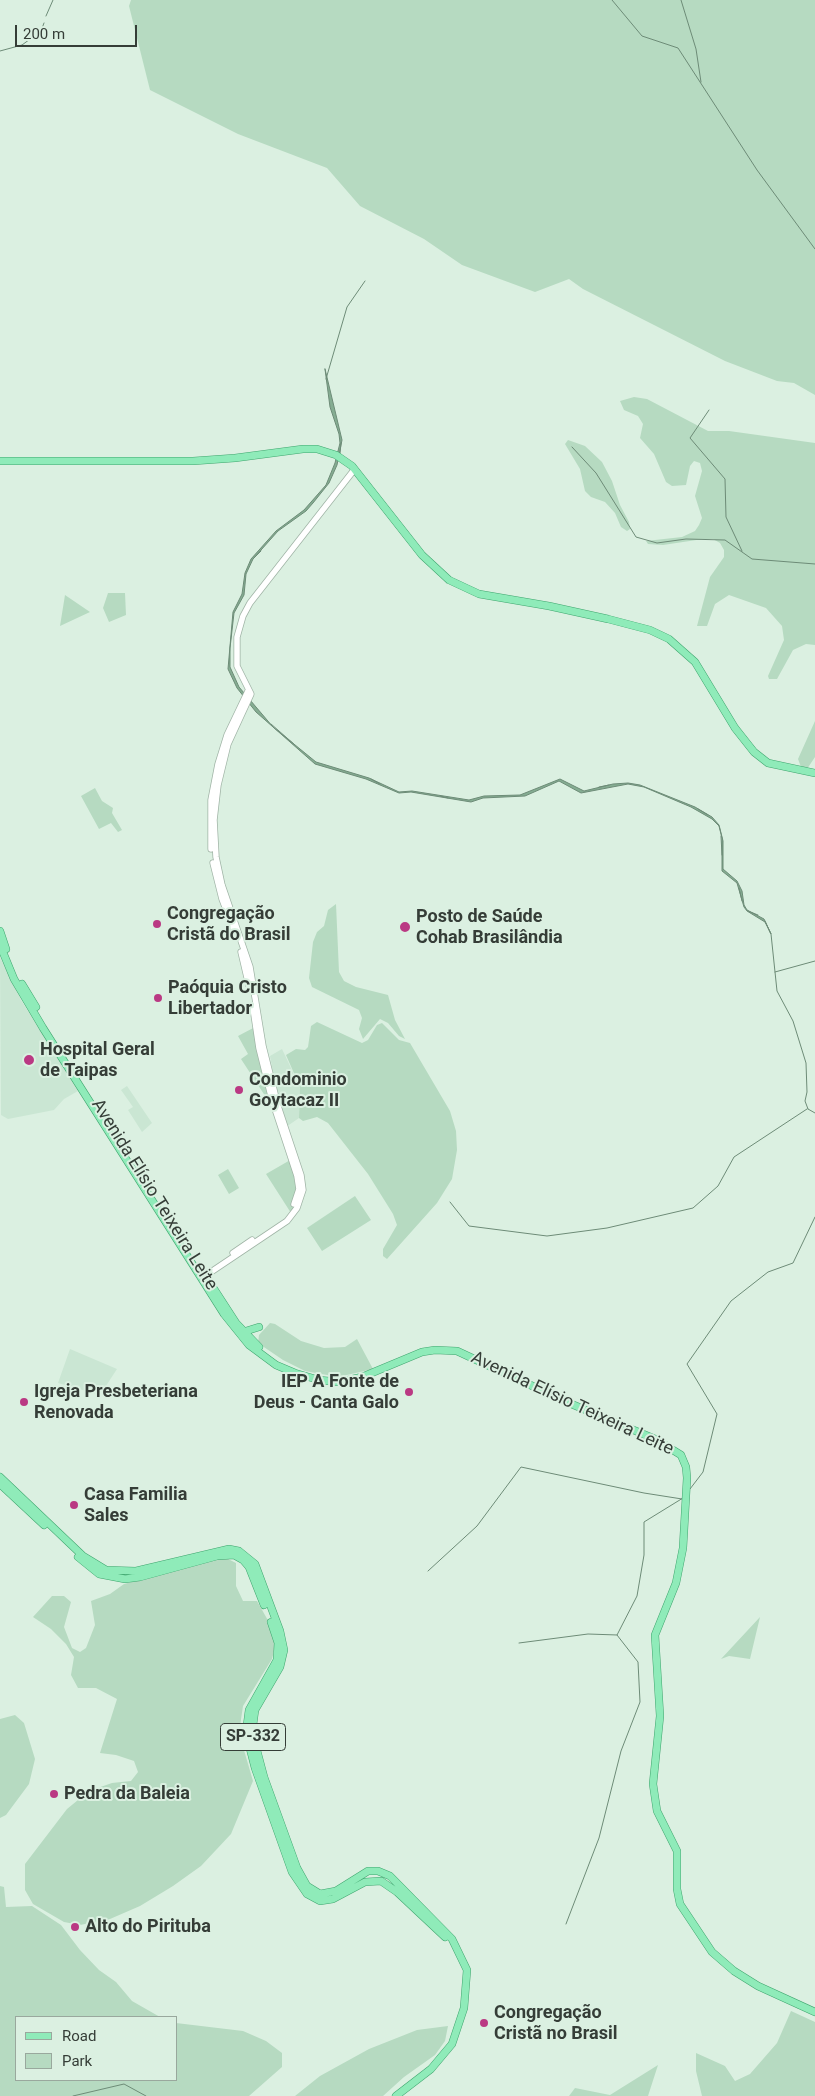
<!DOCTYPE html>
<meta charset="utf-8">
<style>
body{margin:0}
#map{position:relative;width:815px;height:2096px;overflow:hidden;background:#dbf0e1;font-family:Roboto,sans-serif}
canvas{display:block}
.legend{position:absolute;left:15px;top:2016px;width:162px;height:65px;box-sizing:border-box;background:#dbf0e1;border:1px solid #99a89d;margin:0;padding:6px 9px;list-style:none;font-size:15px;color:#353d37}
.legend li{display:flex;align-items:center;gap:10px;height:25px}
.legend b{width:25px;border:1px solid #99a89d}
.scale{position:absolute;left:15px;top:25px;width:122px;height:22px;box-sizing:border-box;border:2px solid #353d37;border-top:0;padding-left:6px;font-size:15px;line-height:18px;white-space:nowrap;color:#353d37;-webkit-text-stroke:4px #dbf0e1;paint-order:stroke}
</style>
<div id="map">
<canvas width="815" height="2096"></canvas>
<ul class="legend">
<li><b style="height:6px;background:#8febb9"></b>Road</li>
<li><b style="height:14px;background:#b6dac1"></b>Park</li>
</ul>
<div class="scale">200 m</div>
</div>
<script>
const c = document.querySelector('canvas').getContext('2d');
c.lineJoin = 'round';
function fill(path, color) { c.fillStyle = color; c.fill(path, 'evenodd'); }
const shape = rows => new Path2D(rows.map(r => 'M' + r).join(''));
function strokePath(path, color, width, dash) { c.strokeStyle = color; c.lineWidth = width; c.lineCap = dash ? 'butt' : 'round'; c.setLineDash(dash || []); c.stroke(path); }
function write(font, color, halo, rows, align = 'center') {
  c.font = font + ' Roboto,sans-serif'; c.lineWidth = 4; c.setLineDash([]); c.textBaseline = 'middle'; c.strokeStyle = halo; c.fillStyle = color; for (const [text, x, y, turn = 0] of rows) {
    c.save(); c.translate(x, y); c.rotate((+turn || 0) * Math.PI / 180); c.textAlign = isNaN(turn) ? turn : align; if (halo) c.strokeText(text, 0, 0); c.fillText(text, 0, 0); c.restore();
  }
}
fill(shape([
 [0,957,21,1000,78,1091,64,1099,54,1110,8,1119,1,1115],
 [282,1049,300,1087,299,1118,286,1127,278,1100,270,1056],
 [127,1086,152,1123,142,1132,128,1110,133,1107,121,1090],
 [70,1349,117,1369,100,1395,58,1383]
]), '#cae6d3');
fill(shape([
 [131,0,815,0,815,395,794,383,777,381,725,361,583,289,569,279,535,292,462,265,424,239,360,206,327,168,238,134,150,90,129,6],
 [634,397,647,399,708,431,729,431,815,443,815,645,806,644,793,650,777,679,769,679,768,676,784,640,782,626,766,608,729,595,715,604,707,626,697,626,710,577,724,557,724,550,720,543,713,539,703,539,663,545,648,544,646,541,682,537,695,531,699,525,702,518,695,496,702,471,700,463,694,461,690,466,686,485,672,486,666,482,654,454,640,438,643,424,638,416,624,410,620,401],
 [568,440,585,446,602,462,612,481,620,505,629,522,630,529,627,531,621,527,615,513,605,502,591,497,585,491,580,469,565,444],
 [108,593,125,593,126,615,109,622,103,608],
 [65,595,90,612,60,626],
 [815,721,815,757,807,769,801,767,798,759],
 [95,788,102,801,113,808,112,813,122,830,118,832,111,823,99,829,81,796],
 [336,904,339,972,344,981,356,987,388,995,395,1020,405,1039,399,1036,388,1023,380,1019,363,1039,359,1029,362,1018,359,1010,312,987,309,978,313,942,317,932,324,926,328,910],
 [317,1022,362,1043,368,1040,377,1025,382,1023,399,1040,410,1043,450,1111,456,1131,457,1150,452,1179,437,1203,387,1259,383,1256,383,1249,397,1225,393,1214,368,1174,328,1123,317,1117,303,1121,299,1118,300,1087,286,1055,296,1049,305,1050,308,1047,311,1026],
 [257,1026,273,1108,241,1059,248,1054,238,1036],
 [292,1159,297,1174,297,1203,291,1213,266,1174],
 [228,1169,239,1188,229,1194,218,1175],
 [355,1196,371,1220,322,1251,307,1228],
 [270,1323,275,1324,301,1341,324,1348,345,1347,357,1339,373,1369,338,1377,305,1371,283,1360,258,1343,259,1335],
 [224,1557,236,1563,236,1586,243,1601,257,1601,270,1624,275,1647,272,1659,243,1706,239,1733,253,1781,231,1834,201,1866,173,1886,140,1906,110,1919,80,1925,64,1922,33,1904,25,1890,25,1864,67,1809,89,1791,112,1783,131,1781,138,1772,134,1761,116,1755,100,1753,117,1699,96,1688,78,1688,71,1675,74,1657,66,1644,51,1629,33,1617,52,1596,64,1596,71,1602,64,1627,72,1648,80,1652,86,1648,95,1625,91,1601,110,1594,124,1584],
 [760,1617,750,1659,729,1656,721,1659],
 [15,1715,24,1723,35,1759,29,1784,6,1815,0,1818,0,1719],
 [0,1886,4,1887,6,1907,32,1906,61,1925,80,1950,99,1970,116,1982,132,2001,160,2017,16,2017,16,2080,176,2080,176,2023,243,2031,266,2041,282,2053,282,2067,249,2096,0,2096],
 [791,2011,815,2022,815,2096,702,2096,696,2071,696,2053,725,2066,735,2081,750,2074,777,2043],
 [448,2026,445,2041,435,2055,404,2077,383,2096,295,2096,320,2076,369,2049,417,2030],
 [658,2065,648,2096,569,2096,575,2088,610,2095]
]), '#b6dac1');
const water = shape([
 [325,369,342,440,337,465,329,483,313,503,306,511,278,531,253,559,246,574,244,595,234,613,230,648,230,667,239,687,273,727,316,762,369,778,399,792,412,791,469,800,484,796,520,795,560,779,584,791,613,784,628,783,640,785,695,807,712,817,719,825,723,841,723,869,737,881,742,891,744,905,747,910,764,919,771,934,765,922,747,911,744,907,737,883,722,871,722,838,719,826,712,819,691,807,644,787,628,784,581,793,559,781,525,796,483,798,471,802,411,792,399,793,366,779,315,764,256,712,237,688,228,669,233,612,242,594,245,573,251,559,276,531,304,510,326,485,335,463,340,443,339,434,330,407,325,369]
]);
fill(water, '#85ad92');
strokePath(water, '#6d8b77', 1);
strokePath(shape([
 [612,0,642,36,678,48,757,170,815,249],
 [681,0,696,49,701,82],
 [46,16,53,0],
 [0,51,22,45,41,31,44,23],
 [326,379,347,307,365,281],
 [709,410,690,438,725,479,726,517,742,551],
 [572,447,596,473,636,537,657,543,686,539,725,540,752,559,815,564],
 [340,454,341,443],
 [253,559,261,551],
 [271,724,295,745],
 [371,779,380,784],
 [599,787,609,785],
 [440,796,448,798],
 [698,809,708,815],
 [721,836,722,855],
 [739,888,742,901],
 [748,911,758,915],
 [765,921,771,934,777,991,793,1021,806,1063,807,1092,805,1101,808,1109],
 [775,972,815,961],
 [808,1109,815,1113],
 [450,1202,469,1226,547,1236,607,1228,693,1208,718,1186,734,1157,807,1109],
 [690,1489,703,1472,717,1414,687,1364,731,1301,768,1272,793,1263,815,1217],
 [428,1571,477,1526,521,1467,644,1493,682,1499],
 [519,1643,588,1634,617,1635],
 [566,1924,599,1838,621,1751,640,1702,638,1662,617,1635,637,1596,644,1555,644,1522,683,1498],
 [73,2096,124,2084,146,2096]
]), '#6d8b77', 1);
const minor = shape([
 [211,849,211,800,218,764,227,735,248,691],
 [213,863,222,899,235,933],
 [241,952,249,986],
 [253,1008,259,1048,272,1100,297,1176,299,1189,294,1204],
 [233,1253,252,1240],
 [205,1276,287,1221,297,1208,303,1190,301,1175,278,1106,263,1046,250,967,222,885,216,857,214,820,218,785,228,744,251,694,237,666,237,637,243,616,250,603,354,470]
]);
const major = shape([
 [0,461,193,461,235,458,303,449,317,449,336,455,352,466,422,555,449,580,479,594,549,606,608,619,650,630,669,639,695,662,735,728,754,752,768,763,815,773],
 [0,931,6,949],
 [0,945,14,979,43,1028,224,1314,249,1345,276,1365,295,1373,319,1380,339,1382,362,1377,422,1352,435,1350,457,1351,569,1403,655,1439,681,1455,686,1467,687,1478,683,1548,676,1583,655,1635,660,1716,653,1784,657,1811,677,1851,677,1889,680,1904,712,1952,734,1971,758,1986,815,2012],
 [22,984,36,1007],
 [212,1286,236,1323,259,1347],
 [243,1332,259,1327],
 [0,1477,83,1556,106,1570,136,1571,229,1549,239,1551,255,1564,280,1631,284,1650,280,1667,255,1710,252,1732,264,1777,297,1868,307,1886,320,1894,336,1891,368,1871,378,1871,390,1876,452,1939,467,1970,464,2008,452,2044,431,2069,396,2096],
 [0,1484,44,1525],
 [78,1557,99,1574,125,1579,140,1577,217,1556,234,1555,243,1560,249,1567,264,1605],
 [271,1622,278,1643,277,1660,249,1710,246,1733,255,1768,292,1872,307,1894,320,1901,333,1899,365,1882,381,1881,397,1892,445,1937]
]);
strokePath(minor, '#a0b4a6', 7);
strokePath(major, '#3fa56e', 8);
strokePath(minor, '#fff', 5.5);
strokePath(major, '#8febb9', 7);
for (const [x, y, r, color] of [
 [157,924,5,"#ba3983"],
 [405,927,6,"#ba3983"],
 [158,998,5,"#ba3983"],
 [29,1060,6,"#ba3983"],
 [239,1090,5,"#ba3983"],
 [409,1392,5,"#ba3983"],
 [24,1402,5,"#ba3983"],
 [74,1505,5,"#ba3983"],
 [54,1794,5,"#ba3983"],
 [75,1927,5,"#ba3983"],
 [484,2023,5,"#ba3983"]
]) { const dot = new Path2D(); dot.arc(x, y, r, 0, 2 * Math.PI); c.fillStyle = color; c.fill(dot); strokePath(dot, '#dbf0e1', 2); }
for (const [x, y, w] of [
 [253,1737,65]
]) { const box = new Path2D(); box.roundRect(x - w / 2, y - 13.5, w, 27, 4); c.fillStyle = '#dbf0e1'; c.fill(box); strokePath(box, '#353d37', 1); }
write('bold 16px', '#353d37', null, [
 ["SP-332",253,1737]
]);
write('bold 18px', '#353d37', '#dbf0e1', [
 ["Congregação",167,914],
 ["Cristã do Brasil",167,935],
 ["Posto de Saúde",416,917],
 ["Cohab Brasilândia",416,938],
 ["Paóquia Cristo",168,988],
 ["Libertador",168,1009],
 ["Hospital Geral",40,1050],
 ["de Taipas",40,1071],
 ["Condominio",249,1080],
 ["Goytacaz II",249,1101],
 ["IEP A Fonte de",399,1382,"right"],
 ["Deus - Canta Galo",399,1403,"right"],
 ["Igreja Presbeteriana",34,1392],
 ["Renovada",34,1413],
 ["Casa Familia",84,1495],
 ["Sales",84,1516],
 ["Pedra da Baleia",64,1794],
 ["Alto do Pirituba",85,1927],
 ["Congregação",494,2013],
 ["Cristã no Brasil",494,2034]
], 'left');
write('18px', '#353d37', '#dbf0e1', [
 ["Avenida Elísio Teixeira Leite",154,1195,58],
 ["Avenida Elísio Teixeira Leite",572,1404,25]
]);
</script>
